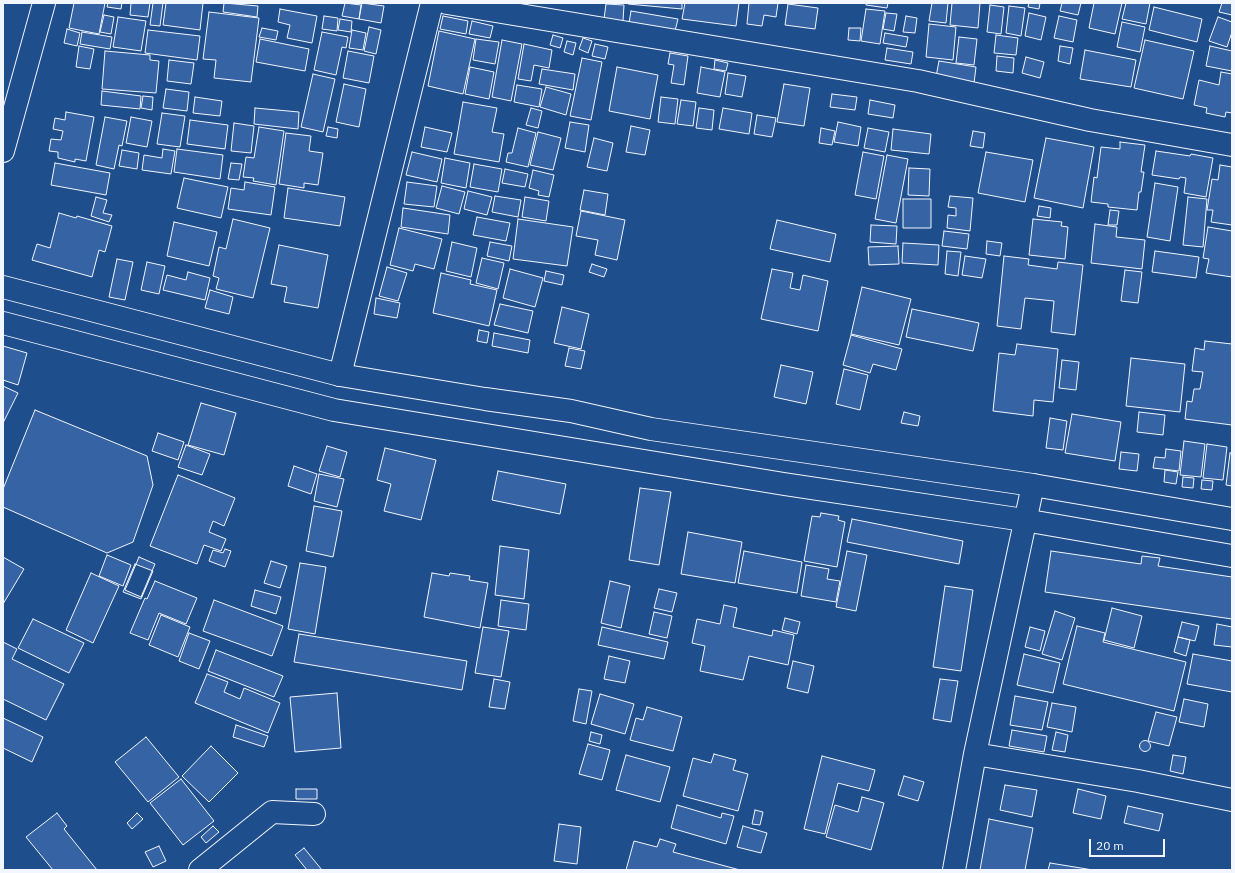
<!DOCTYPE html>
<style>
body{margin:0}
#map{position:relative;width:1235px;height:873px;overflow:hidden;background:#1f4e8c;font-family:"IBM Plex Sans",sans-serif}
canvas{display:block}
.frame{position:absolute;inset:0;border:4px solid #f2f6ff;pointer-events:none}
.scale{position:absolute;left:1089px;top:839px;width:76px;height:18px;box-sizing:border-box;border:2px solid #f2f6ff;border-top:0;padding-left:5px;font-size:12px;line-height:14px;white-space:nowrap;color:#f2f6ff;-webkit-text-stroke:3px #1f4e8c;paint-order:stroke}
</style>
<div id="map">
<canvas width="1235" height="873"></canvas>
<div class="frame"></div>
<div class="scale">20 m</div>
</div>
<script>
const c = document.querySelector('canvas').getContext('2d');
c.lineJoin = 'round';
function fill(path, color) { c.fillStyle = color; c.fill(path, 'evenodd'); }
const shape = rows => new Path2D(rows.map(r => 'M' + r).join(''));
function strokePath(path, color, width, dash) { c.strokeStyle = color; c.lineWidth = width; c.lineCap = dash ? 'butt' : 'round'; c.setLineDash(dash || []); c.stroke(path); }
const building = shape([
 [74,3,105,3,99,34,69,28,74,3],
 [108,3,122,3,121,9,107,7,108,3],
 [131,3,150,3,148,17,130,15,131,3],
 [153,3,163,3,160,26,150,25,153,3],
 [166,3,203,3,200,30,163,25,166,3],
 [224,3,258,6,257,17,223,12,224,3],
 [345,3,361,5,359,19,342,16,345,3],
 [362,3,384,6,381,23,359,19,362,3],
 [628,3,682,3,682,9,628,4,628,3],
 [685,3,739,3,736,26,682,19,685,3],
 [749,3,778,3,776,17,764,15,762,26,747,24,749,3],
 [866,3,888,3,887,8,866,5,866,3],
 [932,3,948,3,946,23,929,21,932,3],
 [952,3,980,3,978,28,950,25,952,3],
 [1029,3,1040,3,1039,9,1028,7,1029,3],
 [1062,3,1081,3,1078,15,1060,11,1062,3],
 [1094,3,1122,3,1115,34,1089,28,1094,3],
 [1126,3,1150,3,1146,24,1122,19,1126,3],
 [1222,3,1232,3,1232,15,1219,12,1222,3],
 [606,4,624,5,623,21,604,19,606,4],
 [788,4,818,8,815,29,785,25,788,4],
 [990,5,1004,7,1001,34,987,32,990,5],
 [1009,6,1025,8,1021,36,1006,33,1009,6],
 [1154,7,1202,19,1197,42,1149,30,1154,7],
 [280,9,317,16,312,43,287,38,290,25,278,22,280,9],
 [866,9,885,11,880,44,861,41,866,9],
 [631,11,678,19,675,31,629,23,631,11],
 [209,12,259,18,251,82,214,78,216,60,203,59,209,12],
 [886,13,897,14,894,31,883,29,886,13],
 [1029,13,1046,17,1041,40,1025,36,1029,13],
 [104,15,114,17,111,34,100,32,104,15],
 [324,16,338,18,337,31,322,29,324,16],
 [443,16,468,21,466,34,440,29,443,16],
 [906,16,917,18,915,33,903,32,906,16],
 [1059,16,1077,20,1073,42,1054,38,1059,16],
 [118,17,146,21,141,51,113,47,118,17],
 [1218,17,1232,22,1232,32,1227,47,1209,41,1218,17],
 [340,19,352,21,351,32,338,30,340,19],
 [472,21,493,26,490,38,469,34,472,21],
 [1122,22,1145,27,1140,52,1117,47,1122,22],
 [929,24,956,27,953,60,926,57,929,24],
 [369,27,381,30,376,54,364,51,369,27],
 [262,28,278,31,276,40,259,37,262,28],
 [849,28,861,28,860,41,848,40,849,28],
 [67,29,80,33,77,46,64,43,67,29],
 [148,30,200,36,197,60,145,53,148,30],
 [352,30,366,33,363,50,349,48,352,30],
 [439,31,475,39,463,94,428,86,439,31],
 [82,32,112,37,110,49,80,44,82,32],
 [322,32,348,37,346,48,342,47,336,75,314,70,322,32],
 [885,33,908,37,906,47,883,43,885,33],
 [553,35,563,38,560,48,550,45,553,35],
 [996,35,1018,38,1016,55,994,53,996,35],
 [959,37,977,39,974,65,956,63,959,37],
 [583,38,592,41,588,53,579,49,583,38],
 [260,39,309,49,305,71,256,62,260,39],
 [476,39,499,42,495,64,473,60,476,39],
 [502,40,522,44,511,101,492,97,502,40],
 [1145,40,1194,51,1183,99,1134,88,1145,40],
 [567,41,576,43,573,55,564,52,567,41],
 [524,44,552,50,549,68,534,65,531,81,518,79,524,44],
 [595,44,608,47,605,59,592,56,595,44],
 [79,46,94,49,90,69,76,67,79,46],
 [1060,46,1073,48,1070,64,1058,61,1060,46],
 [1210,46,1232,51,1232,71,1206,66,1210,46],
 [887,48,913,52,911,64,885,60,887,48],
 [1085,50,1136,60,1131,87,1080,79,1085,50],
 [105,51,150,55,150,60,159,61,156,93,102,89,105,51],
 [348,51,374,56,369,83,343,78,348,51],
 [670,53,688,56,684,85,671,83,674,65,668,64,670,53],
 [997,56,1014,58,1013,73,996,71,997,56],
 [1026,57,1044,62,1040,78,1022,73,1026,57],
 [582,58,602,62,591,120,570,116,582,58],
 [169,60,194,63,191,84,167,81,169,60],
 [715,60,728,63,726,71,714,69,715,60],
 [939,61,976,67,974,83,936,77,939,61],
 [470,67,494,72,489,99,465,94,470,67],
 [617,67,658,75,650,119,609,111,617,67],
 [701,67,725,72,720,97,697,93,701,67],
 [542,69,575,74,573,90,539,84,542,69],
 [1221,72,1232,74,1232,113,1226,112,1225,117,1206,113,1207,108,1194,105,1199,80,1219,85,1221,72],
 [728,73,746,76,742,97,725,94,728,73],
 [313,74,335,79,323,132,301,127,313,74],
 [344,84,366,89,359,127,336,122,344,84],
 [784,84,810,88,804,126,777,122,784,84],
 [517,85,542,89,539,107,514,102,517,85],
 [546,87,571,94,566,115,540,107,546,87],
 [166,89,189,92,187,111,163,108,166,89],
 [102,91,141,96,140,109,101,105,102,91],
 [832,94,857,97,855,110,830,107,832,94],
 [143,96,153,97,152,110,141,108,143,96],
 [195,97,222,101,220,116,193,113,195,97],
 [661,97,678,99,675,124,658,122,661,97],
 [681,100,696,102,693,126,677,124,681,100],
 [870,100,895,105,893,118,868,114,870,100],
 [463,102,497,108,492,132,504,134,499,162,454,154,463,102],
 [255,108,299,112,298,129,254,124,255,108],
 [531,108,542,111,538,128,526,125,531,108],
 [699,108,714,110,712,130,696,128,699,108],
 [723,108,752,113,749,134,719,129,723,108],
 [66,112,94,117,86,161,75,159,75,162,58,158,58,152,49,151,51,139,61,140,63,131,53,129,55,118,65,120,66,112],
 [162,113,185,116,180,147,157,144,162,113],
 [757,115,776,118,772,137,754,134,757,115],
 [105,117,127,121,122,146,119,145,114,169,96,165,105,117],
 [131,117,152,121,147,147,126,143,131,117],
 [190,120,228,125,225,149,187,144,190,120],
 [570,122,589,125,585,152,565,148,570,122],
 [838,122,861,127,858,146,834,142,838,122],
 [234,123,254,126,251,153,231,151,234,123],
 [631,126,650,130,645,155,626,152,631,126],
 [259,127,284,131,276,185,253,181,254,178,243,177,246,157,254,158,259,127],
 [328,127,338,129,337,138,326,136,328,127],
 [425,127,452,133,447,152,421,147,425,127],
 [518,128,536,133,528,167,506,162,508,153,512,153,518,128],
 [821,128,835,131,832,145,819,143,821,128],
 [868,128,889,132,885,152,864,148,868,128],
 [893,129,931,134,929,154,891,150,893,129],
 [973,131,985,133,983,148,970,146,973,131],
 [538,132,561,138,553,170,530,165,538,132],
 [286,133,311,136,309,151,323,153,318,185,304,183,304,188,279,184,286,133],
 [594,138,613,143,607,171,587,167,594,138],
 [1046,138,1094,147,1083,208,1034,198,1046,138],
 [1120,142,1145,145,1141,172,1144,172,1141,192,1139,192,1137,210,1108,207,1108,204,1091,202,1094,177,1097,178,1101,147,1120,149,1120,142],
 [163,149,175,151,171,174,142,170,144,155,162,158,163,149],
 [177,149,223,155,220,179,174,172,177,149],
 [122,150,139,153,137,169,119,166,122,150],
 [1156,151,1190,156,1191,154,1213,158,1206,197,1184,193,1186,178,1180,177,1179,179,1152,175,1156,151],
 [412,152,442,159,437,182,406,175,412,152],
 [863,152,884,156,876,199,855,195,863,152],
 [986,152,1033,160,1025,202,978,193,986,152],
 [887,155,908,159,896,223,875,219,887,155],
 [445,158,470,163,466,188,441,183,445,158],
 [55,163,110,173,106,195,51,185,55,163],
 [231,163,242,164,239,180,228,179,231,163],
 [474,164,502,169,498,192,470,187,474,164],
 [1220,165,1232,167,1232,225,1211,222,1213,210,1207,210,1212,179,1218,180,1220,165],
 [909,168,930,169,929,196,908,195,909,168],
 [505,169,528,174,525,187,502,183,505,169],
 [533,170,554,175,549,197,538,195,539,191,529,188,533,170],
 [184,178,228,187,221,218,177,208,184,178],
 [245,182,275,187,271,215,228,209,231,188,244,190,245,182],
 [407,182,437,186,434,207,404,204,407,182],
 [1155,183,1178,187,1170,241,1147,237,1155,183],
 [442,186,465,192,459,214,436,208,442,186],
 [288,188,345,197,340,226,284,218,288,188],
 [584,190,608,194,605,215,580,210,584,190],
 [468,191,492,197,487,215,464,209,468,191],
 [495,196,521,200,518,217,492,212,495,196],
 [950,196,973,198,970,231,947,228,948,215,956,216,956,208,948,207,950,196],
 [96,197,107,200,103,213,112,215,109,222,91,216,96,197],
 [525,197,549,201,546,221,522,217,525,197],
 [1188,197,1207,199,1203,247,1183,245,1188,197],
 [903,199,931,199,931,228,903,228,903,199],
 [1039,206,1051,208,1050,218,1037,216,1039,206],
 [403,208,450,215,448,234,401,227,403,208],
 [1110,210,1119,211,1117,225,1108,225,1110,210],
 [581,211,625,220,617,260,595,255,598,240,576,236,581,211],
 [59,213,76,218,77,216,112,226,105,252,99,250,92,277,32,260,37,244,50,248,59,213],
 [477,217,510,223,506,241,473,235,477,217],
 [233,219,270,228,253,298,216,289,219,278,213,276,219,247,226,249,233,219],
 [518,219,573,227,567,266,513,259,518,219],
 [1033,219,1062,222,1061,226,1068,227,1065,259,1029,255,1033,219],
 [777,220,836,234,830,262,770,249,777,220],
 [174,222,217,232,209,266,167,256,174,222],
 [1095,224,1117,227,1116,237,1145,240,1142,269,1091,263,1095,224],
 [871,225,897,226,896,244,870,242,871,225],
 [1208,227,1232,231,1232,277,1206,273,1209,259,1203,258,1208,227],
 [399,228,442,239,434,269,415,264,413,271,390,265,399,228],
 [944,231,969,234,967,249,942,246,944,231],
 [987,241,1002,243,1000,256,986,254,987,241],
 [452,242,477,248,471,277,446,271,452,242],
 [490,242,512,246,509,261,487,256,490,242],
 [903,243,939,245,938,265,902,263,903,243],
 [279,245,328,255,318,308,284,302,287,287,271,284,279,245],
 [898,246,899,264,869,265,868,247,898,246],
 [947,251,961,252,958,276,945,274,947,251],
 [1155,251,1199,257,1196,278,1152,272,1155,251],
 [965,256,986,259,982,278,962,275,965,256],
 [1004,256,1029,259,1028,265,1057,269,1058,262,1083,265,1075,335,1051,332,1054,301,1025,298,1021,329,997,326,1004,256],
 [482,258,504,263,498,289,476,283,482,258],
 [117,259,133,262,125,300,109,297,117,259],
 [147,262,165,266,159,294,141,290,147,262],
 [592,264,607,269,604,277,589,272,592,264],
 [387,267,407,273,398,301,379,296,387,267],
 [510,269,543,278,535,307,503,298,510,269],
 [772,269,793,273,790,288,800,290,803,275,828,281,818,331,761,319,772,269],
 [1125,270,1142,272,1138,303,1121,301,1125,270],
 [546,271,564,275,562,285,544,281,546,271],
 [188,272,210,278,205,300,163,290,167,275,186,280,188,272],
 [441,273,471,280,470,284,497,290,489,326,433,313,441,273],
 [862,287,911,299,899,345,851,334,862,287],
 [210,290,233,297,229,314,205,308,210,290],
 [376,298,400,303,397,318,374,314,376,298],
 [500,304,533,311,528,333,494,325,500,304],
 [562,307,589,314,581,349,554,343,562,307],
 [912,309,979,323,973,351,906,337,912,309],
 [479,330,489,332,487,343,477,341,479,330],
 [494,333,530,340,528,353,492,346,494,333],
 [851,335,902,349,896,370,873,364,870,373,843,365,851,335],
 [1205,341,1232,344,1232,425,1185,419,1187,401,1192,402,1194,389,1200,389,1203,372,1192,371,1195,348,1204,350,1205,341],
 [1017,344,1058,349,1053,402,1034,400,1033,416,993,411,999,353,1015,355,1017,344],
 [3,346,27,353,18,385,3,380,3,346],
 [569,348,585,351,581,369,565,366,569,348],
 [1131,358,1185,364,1180,412,1126,406,1131,358],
 [1062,360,1079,362,1076,390,1059,388,1062,360],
 [781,365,813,372,806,404,774,397,781,365],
 [844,369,868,375,860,410,836,404,844,369],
 [3,386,18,393,3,423,3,386],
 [201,403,236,413,224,455,188,445,201,403],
 [35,410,147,456,153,485,133,542,107,553,3,507,3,489,35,410],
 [904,412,920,416,918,426,901,423,904,412],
 [1139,412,1165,415,1163,435,1137,432,1139,412],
 [1072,414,1121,422,1115,461,1065,453,1072,414],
 [1050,418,1067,421,1063,450,1046,448,1050,418],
 [158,433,184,442,178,460,152,451,158,433],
 [1184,441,1205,444,1201,477,1180,475,1184,441],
 [1207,444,1227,447,1223,480,1203,478,1207,444],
 [186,445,210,454,202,475,178,467,186,445],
 [327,446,347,452,340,477,319,471,327,446],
 [385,448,436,460,421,520,384,511,391,484,377,480,385,448],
 [1166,449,1181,451,1179,471,1153,468,1155,457,1165,458,1166,449],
 [1121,452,1139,454,1137,471,1119,469,1121,452],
 [1230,453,1232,453,1232,486,1226,485,1230,453],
 [294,466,317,474,311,494,288,486,294,466],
 [1165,470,1178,472,1176,484,1164,482,1165,470],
 [498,471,566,484,560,514,492,500,498,471],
 [319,474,344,479,337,507,314,501,319,474],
 [178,475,235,498,224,526,213,521,209,532,226,539,221,551,204,545,197,564,150,546,178,475],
 [1183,477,1194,478,1193,488,1182,487,1183,477],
 [1202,480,1213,481,1212,490,1201,489,1202,480],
 [640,488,671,492,659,565,629,560,640,488],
 [314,506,342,511,333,557,306,551,314,506],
 [821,513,839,516,838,520,845,522,837,567,804,561,812,516,820,517,821,513],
 [852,519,963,541,959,564,847,542,852,519],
 [688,532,742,542,735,583,681,574,688,532],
 [500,546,529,550,524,599,495,595,500,546],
 [225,549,231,551,225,567,209,561,213,550,223,553,225,549],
 [744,551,802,562,797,593,738,583,744,551],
 [847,551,867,555,856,611,836,607,847,551],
 [1051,551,1141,564,1142,556,1160,558,1158,566,1232,577,1232,619,1045,592,1051,551],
 [107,555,131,565,123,586,99,576,107,555],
 [3,557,24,569,3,604,3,557],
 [139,557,155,564,141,597,125,590,139,557],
 [271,561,287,566,280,588,264,583,271,561],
 [300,563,326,567,315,634,288,629,300,563],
 [135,564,153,571,141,599,123,592,135,564],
 [806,565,829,569,827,579,840,581,836,602,801,596,806,565],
 [91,573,119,586,93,643,66,630,91,573],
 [432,573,449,576,450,573,470,576,469,580,488,583,480,628,424,617,432,573],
 [155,581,197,598,186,624,159,613,148,640,130,633,145,598,147,599,155,581],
 [610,581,630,586,621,628,601,623,610,581],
 [945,586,973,590,961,671,933,667,945,586],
 [659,589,677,593,672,612,654,608,659,589],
 [255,590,281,597,276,614,251,606,255,590],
 [214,600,283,626,272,656,203,631,214,600],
 [501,600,529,604,526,630,498,626,501,600],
 [724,605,737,608,733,627,772,636,773,630,794,635,788,665,749,656,743,680,700,671,705,646,692,643,697,619,720,624,724,605],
 [1112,608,1142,616,1134,648,1104,640,1112,608],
 [1055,611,1075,618,1062,660,1042,654,1055,611],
 [654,612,672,616,667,638,649,634,654,612],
 [161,615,190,627,178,657,149,645,161,615],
 [785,618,800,622,797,634,782,630,785,618],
 [33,619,84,643,69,673,18,648,33,619],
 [1182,622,1199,626,1195,641,1178,637,1182,622],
 [1217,624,1232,627,1232,647,1214,645,1217,624],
 [1077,626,1105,633,1103,642,1186,662,1174,711,1063,684,1077,626],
 [483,627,509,631,501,677,475,673,483,627],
 [602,627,668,642,664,659,598,645,602,627],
 [1030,627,1045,631,1040,651,1025,647,1030,627],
 [189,633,210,641,199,669,179,661,189,633],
 [299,634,467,661,462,690,294,662,299,634],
 [1178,637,1190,640,1186,656,1174,652,1178,637],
 [3,642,17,649,12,659,64,684,46,720,3,699,3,642],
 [216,650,283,676,274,697,208,671,216,650],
 [1024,654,1060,663,1053,693,1017,685,1024,654],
 [1193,654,1232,661,1232,692,1187,684,1193,654],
 [609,656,630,661,625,683,604,679,609,656],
 [793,661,814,666,808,693,787,688,793,661],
 [207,674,228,682,224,692,240,699,244,688,280,703,268,733,195,703,207,674],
 [494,679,510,682,505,709,489,707,494,679],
 [940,679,958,681,951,722,933,719,940,679],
 [579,689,592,691,586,724,573,721,579,689],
 [337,693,341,748,295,752,290,697,337,693],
 [600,694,634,704,625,734,591,724,600,694],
 [1015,696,1048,702,1042,730,1010,725,1015,696],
 [1184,699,1208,704,1204,727,1179,722,1184,699],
 [1052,703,1076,707,1072,732,1047,727,1052,703],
 [647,707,682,717,673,751,630,740,636,718,643,720,647,707],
 [1156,712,1177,717,1169,746,1148,741,1156,712],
 [3,718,43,737,32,762,3,748,3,718],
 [236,725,268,736,264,747,233,737,236,725],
 [1012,730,1047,736,1044,752,1009,746,1012,730],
 [591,732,602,735,600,744,589,741,591,732],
 [1056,732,1068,735,1065,752,1052,750,1056,732],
 [146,737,179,777,148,802,115,762,146,737],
 '1139.5 746a5.5 5.5 0 1 1 11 0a5.5 5.5 0 1 1-11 0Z',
 [588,744,610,750,602,780,579,774,588,744],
 [211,746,238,773,209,802,182,776,211,746],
 [714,754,736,760,733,770,748,774,738,811,683,796,693,758,711,763,714,754],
 [626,755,670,767,660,802,616,790,626,755],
 [1173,755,1186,757,1183,774,1170,771,1173,755],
 [822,756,875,770,869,791,838,783,825,834,804,829,822,756],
 [904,776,924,782,918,801,898,795,904,776],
 [181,779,214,821,183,845,150,803,181,779],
 [1005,785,1037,790,1032,817,1000,810,1005,785],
 [296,789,317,789,317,799,296,799,296,789],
 [1078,789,1106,796,1101,819,1073,813,1078,789],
 [862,797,884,803,871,850,826,837,835,805,858,812,862,797],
 [677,805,721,818,722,813,734,816,726,844,671,828,677,805],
 [1128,806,1163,814,1159,831,1124,823,1128,806],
 [755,810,763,812,760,825,752,824,755,810],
 [57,813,67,826,64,829,97,870,53,870,26,837,57,813],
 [137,813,143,819,132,829,127,823,137,813],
 [989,819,1033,828,1025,870,980,870,989,819],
 [559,824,581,827,577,864,554,861,559,824],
 [213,826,219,832,206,843,201,837,213,826],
 [743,826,767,833,761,853,737,847,743,826],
 [660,839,676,844,673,852,740,870,626,870,634,841,657,847,660,839],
 [159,846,166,861,153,867,145,852,159,846],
 [304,848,322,870,307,870,295,855,304,848],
 [1050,863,1093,870,1048,870,1050,863]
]);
fill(building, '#3563a3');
strokePath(building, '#f2f6ff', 1);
const minor = shape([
 [447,3,918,81,1090,120,1232,145],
 [340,375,432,3],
 [975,754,1138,781,1232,800],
 [200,870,272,812,314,814],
 [954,870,975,754,1033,485]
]);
const secondary = shape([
 [3,151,44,3],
 [3,287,340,375,485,399,571,411,651,429,1033,485,1232,519],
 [3,323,334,410,784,484,1024,520,1232,556]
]);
strokePath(minor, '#f2f6ff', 24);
strokePath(secondary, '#f2f6ff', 24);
strokePath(minor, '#1f4e8c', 22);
strokePath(secondary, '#1f4e8c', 22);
</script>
